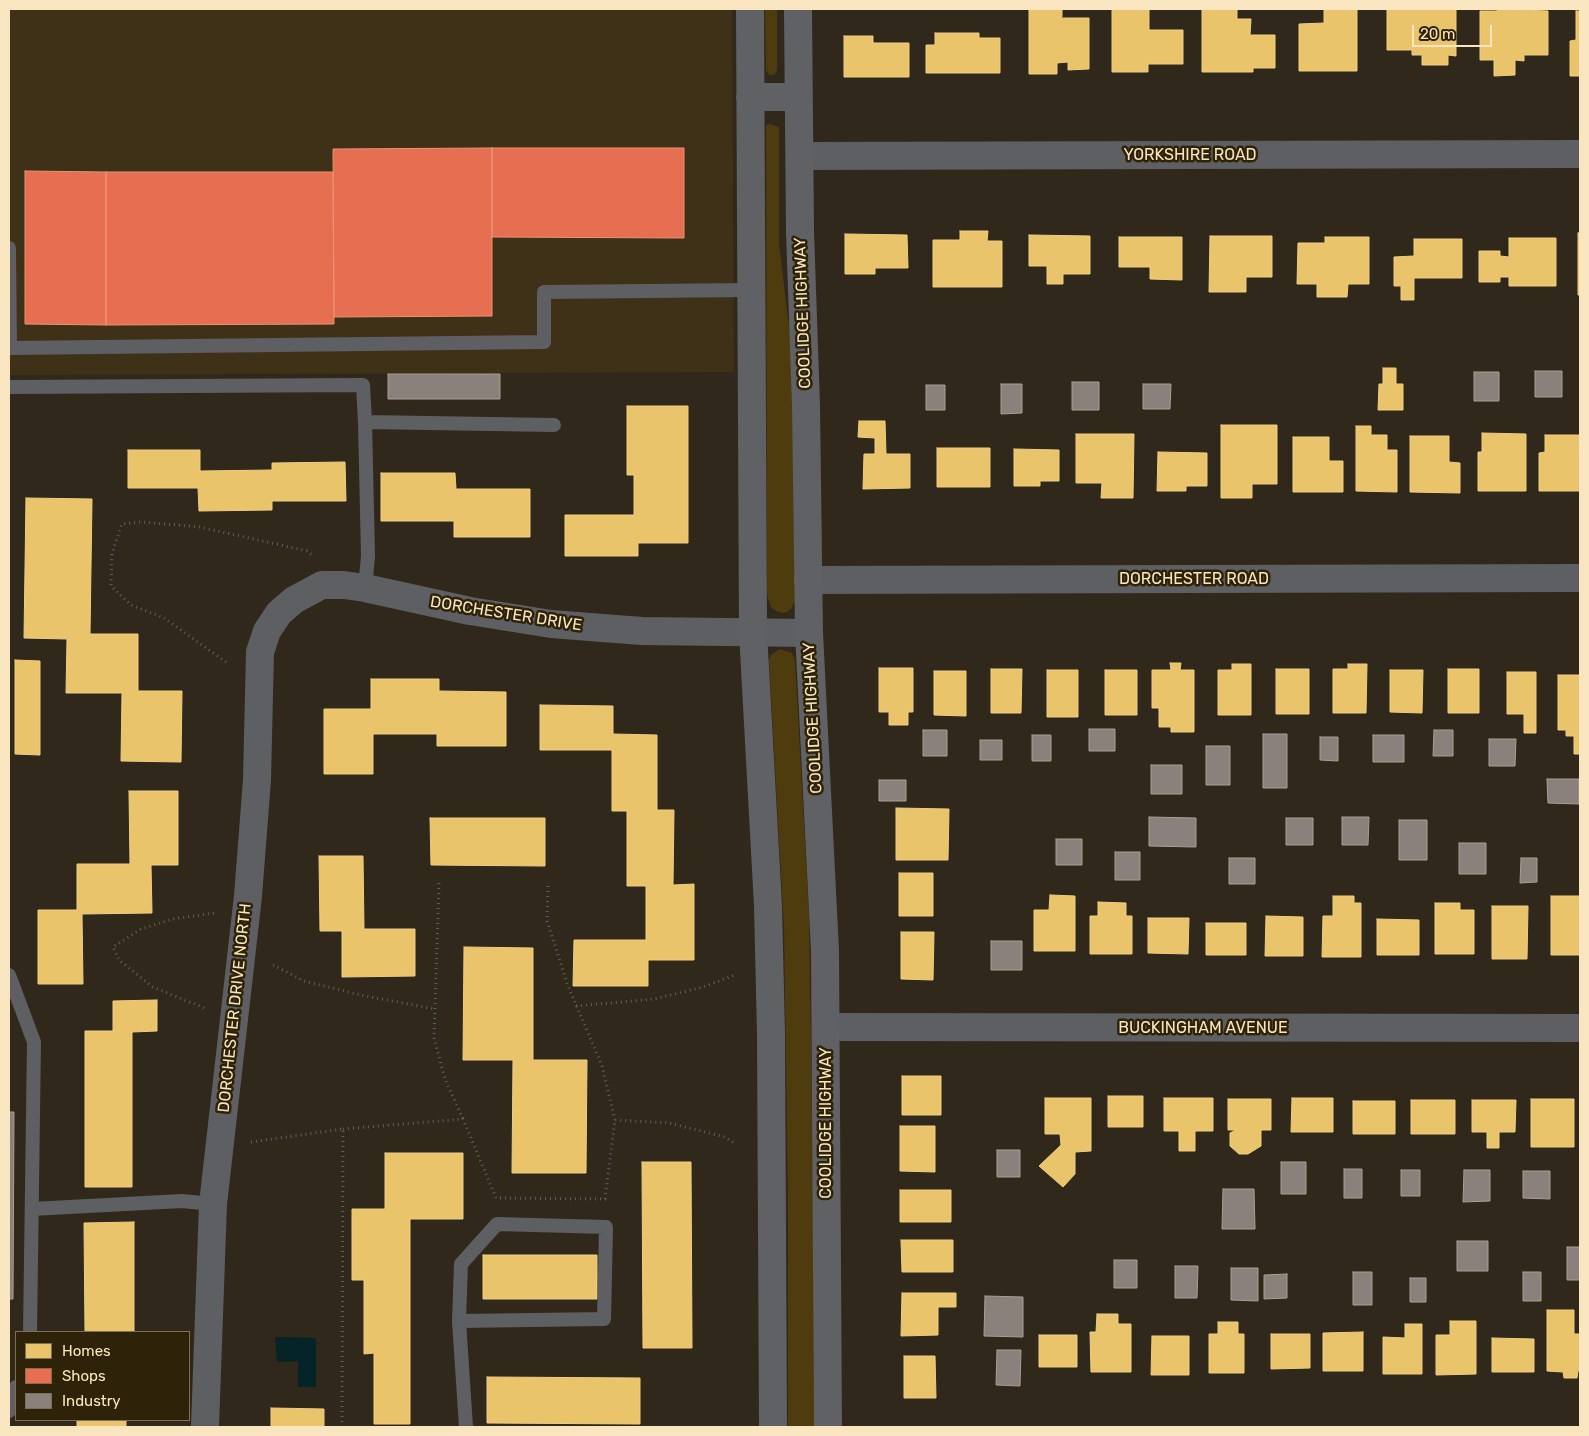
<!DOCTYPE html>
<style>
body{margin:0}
#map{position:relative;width:1589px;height:1436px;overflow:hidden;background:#30281a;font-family:Rubik,sans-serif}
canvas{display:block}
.frame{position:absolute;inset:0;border:10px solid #f9e6c0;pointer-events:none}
.legend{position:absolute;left:15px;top:1331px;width:175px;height:90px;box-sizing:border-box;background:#2e2208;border:1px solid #7f7052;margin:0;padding:6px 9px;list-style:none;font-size:15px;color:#f9e6c0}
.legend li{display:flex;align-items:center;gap:10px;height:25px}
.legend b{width:25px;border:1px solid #7f7052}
.scale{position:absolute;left:1412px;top:25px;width:80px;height:22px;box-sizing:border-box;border:2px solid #f9e6c0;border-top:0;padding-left:6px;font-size:15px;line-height:18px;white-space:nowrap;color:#f9e6c0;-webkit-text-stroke:4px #2e2208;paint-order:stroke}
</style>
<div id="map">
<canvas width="1589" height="1436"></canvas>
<div class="frame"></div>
<ul class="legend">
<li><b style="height:14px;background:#e9c46a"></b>Homes</li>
<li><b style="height:14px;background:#e76f51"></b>Shops</li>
<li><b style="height:14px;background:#8a817c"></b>Industry</li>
</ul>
<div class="scale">20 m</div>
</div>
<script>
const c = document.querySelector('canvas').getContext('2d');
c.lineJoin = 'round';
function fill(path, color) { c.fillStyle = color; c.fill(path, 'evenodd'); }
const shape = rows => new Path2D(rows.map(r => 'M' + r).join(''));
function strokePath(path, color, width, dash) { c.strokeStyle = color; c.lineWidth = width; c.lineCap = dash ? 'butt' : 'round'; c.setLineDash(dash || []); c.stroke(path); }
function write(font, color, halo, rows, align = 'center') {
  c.font = font + ' Rubik,sans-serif'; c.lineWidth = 5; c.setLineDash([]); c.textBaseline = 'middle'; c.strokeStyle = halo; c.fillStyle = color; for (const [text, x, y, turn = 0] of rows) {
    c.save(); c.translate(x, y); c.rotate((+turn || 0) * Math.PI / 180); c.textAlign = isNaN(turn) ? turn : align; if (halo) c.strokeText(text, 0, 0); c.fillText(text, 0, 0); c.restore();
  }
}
fill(shape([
 [9,9,732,9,734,372,9,375]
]), '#3e3117');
fill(shape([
 [765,9,777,9,777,70,775,74,772,75,769,75,766,70],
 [770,124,779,127,779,243,792,353,795,601,791,609,787,612,782,613,776,611,771,607,767,595,766,125],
 [780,649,792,653,795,660,809,917,813,1180,814,1427,788,1427,788,1196,784,928,769,660,771,655]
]), '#4e3c0f');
fill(shape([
 [275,1337,316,1338,316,1387,298,1387,298,1361,277,1362]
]), '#042427');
const homes = shape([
 [1029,9,1062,9,1062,17,1057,18,1089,18,1089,69,1068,70,1068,62,1057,63,1057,74,1029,74,1029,9],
 [1112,9,1149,9,1149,30,1183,30,1183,64,1148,64,1148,72,1112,72,1112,9],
 [1202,9,1237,9,1237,19,1251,19,1250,35,1275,35,1275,68,1253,68,1253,72,1202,72,1202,9],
 [1324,9,1357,9,1357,71,1299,71,1299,24,1324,23,1324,9],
 [1387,9,1456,9,1456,56,1448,55,1448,65,1422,65,1422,55,1412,55,1412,50,1387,50,1387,9],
 [1498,9,1548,11,1548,55,1524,55,1524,61,1515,60,1515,75,1494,76,1494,60,1480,60,1480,11,1497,11,1498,9],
 [1576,11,1580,11,1580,76,1570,76,1570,41,1576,40,1576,11],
 [935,33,979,33,979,38,1000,38,1000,73,926,73,926,45,935,45,935,33],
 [844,36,873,36,873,43,909,43,909,77,844,77,844,36],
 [960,231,988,231,987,241,1002,241,1002,287,933,287,933,240,960,240,960,231],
 [1578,233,1580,233,1580,295,1578,295,1578,233],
 [845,234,907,235,908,268,875,268,875,274,845,274,845,234],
 [1029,235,1090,236,1090,274,1063,274,1063,284,1047,284,1047,266,1029,266,1029,235],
 [1210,236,1272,236,1272,277,1246,277,1246,292,1209,292,1210,236],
 [1119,237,1182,237,1182,280,1150,279,1150,267,1119,267,1119,237],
 [1325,237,1369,237,1369,284,1348,284,1347,297,1317,297,1317,284,1297,284,1298,243,1325,243,1325,237],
 [1509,238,1556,238,1556,286,1509,286,1509,277,1500,277,1500,282,1479,282,1479,251,1500,251,1500,256,1509,257,1509,238],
 [1414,239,1462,239,1462,278,1414,278,1414,300,1401,300,1401,286,1394,286,1394,257,1414,256,1414,239],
 [1383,368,1396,368,1396,384,1403,384,1403,410,1378,410,1379,384,1383,384,1383,368],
 [627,406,688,406,688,543,638,543,638,556,565,556,565,515,634,515,634,475,627,475,627,406],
 [859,421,885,421,886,454,910,454,910,488,863,489,864,454,875,454,875,438,858,437,859,421],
 [1221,425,1277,425,1277,484,1252,484,1252,498,1221,498,1221,425],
 [1356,426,1371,426,1371,435,1387,435,1387,450,1397,450,1397,492,1356,491,1356,426],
 [1482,433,1526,434,1526,491,1478,491,1478,452,1482,452,1482,433],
 [1076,434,1134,434,1133,498,1101,498,1102,483,1076,483,1076,434],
 [1545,435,1579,435,1580,491,1539,491,1539,453,1545,452,1545,435],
 [1410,436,1449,436,1449,462,1460,463,1460,493,1410,492,1410,436],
 [1293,437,1329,437,1329,461,1343,461,1343,492,1293,492,1293,437],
 [937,448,990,448,990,487,937,487,937,448],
 [1014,449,1059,450,1059,481,1040,481,1040,486,1014,486,1014,449],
 [128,450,200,450,200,471,272,470,272,463,345,462,346,501,272,501,272,510,199,511,198,488,128,488,128,450],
 [1158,452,1207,453,1207,486,1186,486,1186,491,1157,491,1158,452],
 [381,473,455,473,456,489,530,489,530,537,454,537,454,521,381,521,381,473],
 [26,498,92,499,90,634,138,634,138,691,182,691,181,762,121,761,122,693,66,693,67,639,24,638,26,498],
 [15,660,40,661,40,755,15,754,15,660],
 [1170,663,1181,663,1180,670,1194,670,1194,732,1171,732,1171,727,1159,727,1159,708,1152,708,1152,670,1171,670,1170,663],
 [1232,664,1251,664,1251,715,1218,715,1218,670,1232,670,1232,664],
 [1348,664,1367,664,1366,713,1333,713,1333,669,1348,669,1348,664],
 [879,668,913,668,913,712,908,712,908,725,889,725,889,712,879,712,879,668],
 [991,669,1022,669,1021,713,991,713,991,669],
 [1276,669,1309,669,1309,714,1276,714,1276,669],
 [1448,669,1479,669,1479,713,1448,713,1448,669],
 [1047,670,1078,670,1078,717,1047,717,1047,670],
 [1105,670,1137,670,1137,715,1105,715,1105,670],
 [1390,670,1423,670,1422,713,1390,712,1390,670],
 [934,671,966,671,966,716,934,715,934,671],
 [1507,672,1536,672,1536,733,1524,733,1524,714,1507,714,1507,672],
 [1558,675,1580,675,1580,754,1574,754,1574,736,1566,736,1566,730,1558,730,1558,675],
 [371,679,439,679,439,691,506,692,506,746,437,746,437,734,373,734,373,774,324,774,324,709,371,709,371,679],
 [540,705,613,706,613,734,657,735,657,810,674,810,673,885,694,884,694,960,648,960,648,986,573,986,574,940,646,940,646,886,627,886,627,811,612,811,612,750,540,750,540,705],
 [129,791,178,791,178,865,151,865,152,913,82,914,83,984,38,984,38,910,77,910,77,864,130,864,129,791],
 [896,808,949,809,948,860,896,860,896,808],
 [430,818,545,818,545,866,431,865,430,818],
 [319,856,363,856,364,929,415,929,415,976,342,977,342,931,320,931,319,856],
 [899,873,933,873,933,916,899,916,899,873],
 [1050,895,1075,896,1075,951,1034,951,1034,910,1049,910,1050,895],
 [1333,896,1354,896,1354,903,1361,903,1361,957,1322,957,1323,916,1333,916,1333,896],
 [1551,896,1580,896,1580,955,1551,955,1551,896],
 [1098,902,1126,903,1126,916,1132,916,1132,954,1090,954,1090,916,1098,916,1098,902],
 [1435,903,1460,903,1460,910,1474,910,1474,954,1435,954,1435,903],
 [1492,906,1528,906,1527,959,1492,959,1492,906],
 [1266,916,1303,917,1303,956,1265,956,1266,916],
 [1148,918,1189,918,1188,954,1148,953,1148,918],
 [1377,919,1419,920,1419,955,1377,955,1377,919],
 [1206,923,1246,923,1246,955,1206,955,1206,923],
 [901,932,934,932,933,980,901,979,901,932],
 [464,947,533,948,533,1060,587,1060,586,1173,512,1173,513,1060,463,1060,464,947],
 [157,1000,157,1031,132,1032,132,1187,85,1187,85,1031,113,1031,113,1001,157,1000],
 [902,1076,941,1076,941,1115,902,1115,902,1076],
 [1108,1096,1143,1096,1143,1127,1108,1127,1108,1096],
 [1045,1098,1091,1098,1091,1151,1075,1152,1075,1174,1063,1187,1039,1166,1061,1145,1060,1134,1045,1134,1045,1098],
 [1164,1098,1213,1098,1213,1131,1195,1131,1195,1151,1179,1151,1179,1131,1164,1131,1164,1098],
 [1292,1098,1333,1098,1333,1132,1291,1132,1292,1098],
 [1228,1099,1271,1099,1271,1130,1261,1130,1261,1146,1248,1154,1239,1154,1230,1146,1230,1133,1236,1130,1228,1130,1228,1099],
 [1531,1099,1574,1099,1574,1147,1531,1147,1531,1099],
 [1411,1100,1455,1100,1455,1134,1411,1134,1411,1100],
 [1472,1100,1516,1100,1515,1132,1499,1132,1499,1148,1487,1148,1487,1132,1472,1132,1472,1100],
 [1353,1101,1395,1101,1395,1134,1353,1134,1353,1101],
 [900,1126,935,1126,935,1172,900,1171,900,1126],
 [385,1153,463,1153,463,1219,410,1219,410,1424,374,1424,374,1353,364,1354,364,1280,352,1280,352,1209,385,1209,385,1153],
 [642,1162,691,1162,692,1348,643,1348,642,1162],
 [900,1190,951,1190,951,1222,900,1222,900,1190],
 [134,1222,134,1332,85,1332,84,1223,134,1222],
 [901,1240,953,1240,953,1272,902,1272,901,1240],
 [483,1255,597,1255,597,1299,483,1299,483,1255],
 [902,1293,956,1293,956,1307,938,1307,938,1335,901,1336,902,1293],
 [1547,1310,1574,1310,1574,1334,1580,1334,1580,1371,1578,1371,1577,1378,1564,1378,1563,1372,1547,1371,1547,1310],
 [1097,1314,1118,1314,1118,1324,1131,1324,1131,1372,1091,1372,1090,1332,1096,1332,1097,1314],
 [1450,1321,1476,1321,1476,1374,1436,1375,1436,1335,1450,1335,1450,1321],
 [1218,1322,1238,1322,1238,1334,1244,1334,1244,1373,1209,1373,1209,1334,1218,1334,1218,1322],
 [1405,1324,1422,1324,1422,1374,1383,1374,1383,1337,1405,1338,1405,1324],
 [1363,1332,1363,1371,1323,1371,1323,1333,1363,1332],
 [1271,1334,1310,1334,1310,1368,1271,1369,1271,1334],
 [1039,1335,1077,1335,1077,1367,1039,1367,1039,1335],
 [1152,1336,1189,1336,1189,1375,1151,1375,1152,1336],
 [1492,1338,1534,1339,1534,1372,1492,1372,1492,1338],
 [904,1356,935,1356,936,1398,904,1398,904,1356],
 [487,1377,640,1378,640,1424,487,1423,487,1377],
 [271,1408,324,1409,324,1427,271,1427,271,1408],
 [77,1420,126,1420,126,1427,77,1427,77,1420]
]);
fill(homes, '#e9c46a');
strokePath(homes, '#eece84', 1);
const shops = shape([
 [492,148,492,316,334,317,333,149,492,148],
 [492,148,684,148,684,238,492,237,492,148],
 [25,171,106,172,106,325,25,324,25,171],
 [106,172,333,172,334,324,106,325,106,172]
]);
fill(shops, '#e76f51');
strokePath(shops, '#ec9372', 1);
const industry = shape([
 [1535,371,1562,371,1562,397,1535,397,1535,371],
 [1474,372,1499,372,1499,401,1474,401,1474,372],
 [388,374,500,374,500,399,388,399,388,374],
 [1072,382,1099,382,1099,410,1072,410,1072,382],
 [1001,384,1022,384,1022,413,1001,414,1001,384],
 [1143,384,1171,384,1170,409,1143,409,1143,384],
 [926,385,945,385,945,410,926,410,926,385],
 [1089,729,1115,729,1115,751,1089,751,1089,729],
 [923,730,947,730,947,756,923,756,923,730],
 [1434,730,1453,730,1453,756,1433,756,1434,730],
 [1263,734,1287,734,1287,788,1263,788,1263,734],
 [1032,735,1051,735,1051,761,1032,761,1032,735],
 [1373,735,1404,735,1404,762,1373,762,1373,735],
 [1320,737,1338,737,1338,761,1320,760,1320,737],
 [1489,739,1516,739,1515,766,1489,766,1489,739],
 [980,740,1002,740,1002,760,980,760,980,740],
 [1206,746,1230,746,1230,785,1206,785,1206,746],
 [1151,765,1182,765,1182,794,1151,794,1151,765],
 [1547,779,1579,779,1579,804,1548,803,1547,779],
 [879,780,906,780,906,801,879,801,879,780],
 [1149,817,1196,818,1196,847,1149,846,1149,817],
 [1342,817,1369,817,1368,845,1342,845,1342,817],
 [1286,818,1313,818,1313,845,1286,845,1286,818],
 [1399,820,1427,820,1427,860,1399,860,1399,820],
 [1056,839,1082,839,1082,865,1056,865,1056,839],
 [1459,843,1486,843,1486,874,1459,874,1459,843],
 [1115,852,1140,852,1140,880,1115,880,1115,852],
 [1229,858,1255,858,1255,884,1229,884,1229,858],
 [1521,858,1537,858,1537,882,1520,883,1521,858],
 [991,941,1022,941,1022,970,991,970,991,941],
 [9,1112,14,1112,13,1299,9,1299,9,1112],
 [997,1150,1020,1150,1020,1177,997,1177,997,1150],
 [1281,1162,1306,1162,1306,1194,1281,1194,1281,1162],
 [1344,1169,1362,1169,1362,1198,1344,1198,1344,1169],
 [1401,1170,1420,1170,1420,1196,1401,1196,1401,1170],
 [1464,1170,1490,1170,1490,1201,1463,1202,1464,1170],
 [1523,1171,1550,1171,1550,1199,1523,1198,1523,1171],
 [1223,1189,1254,1189,1255,1229,1222,1229,1223,1189],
 [1457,1241,1488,1241,1488,1271,1457,1271,1457,1241],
 [1567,1247,1580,1247,1580,1280,1567,1280,1567,1247],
 [1114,1260,1137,1260,1137,1288,1114,1288,1114,1260],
 [1175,1266,1198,1266,1197,1298,1175,1298,1175,1266],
 [1231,1268,1258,1268,1258,1301,1231,1300,1231,1268],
 [1353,1272,1372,1272,1372,1305,1353,1305,1353,1272],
 [1523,1272,1541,1272,1541,1301,1523,1301,1523,1272],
 [1287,1274,1287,1298,1264,1299,1264,1275,1287,1274],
 [1410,1278,1426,1278,1426,1302,1410,1302,1410,1278],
 [985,1296,1023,1297,1023,1337,984,1336,985,1296],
 [997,1350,1021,1350,1020,1386,996,1385,997,1350]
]);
fill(industry, '#8a817c');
strokePath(industry, '#ab9f90', 1);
strokePath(shape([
 [226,662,164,618,131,605,111,586,112,553,122,524,142,522,200,527,307,551,312,555],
 [439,883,434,1038,445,1079,463,1119],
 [548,886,547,921,568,986,602,1066,615,1120],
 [273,965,304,981,365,996,435,1009],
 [576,1006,654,999,703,987,735,975],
 [204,1008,153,987,119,960,113,947,141,929,173,919,214,913],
 [343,1129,463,1119,496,1198,605,1199,615,1120,669,1123,725,1137,736,1144],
 [251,1142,343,1129,342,1427]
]), '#615f5d', 3, [1, 4]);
strokePath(shape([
 [9,248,10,348,544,342,544,292,751,290],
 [9,387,363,385,365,422,554,425],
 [365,422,368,556,365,588],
 [9,975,34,1042,30,1332],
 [32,1209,182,1201,213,1204],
 [459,1321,604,1319,606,1227,497,1224,461,1264,459,1321,466,1427],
 [9,1411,16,1387]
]), '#5e5f63', 14);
strokePath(shape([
 [800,156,1580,154],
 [808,580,1580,578],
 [826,1027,1580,1028],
 [205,1427,213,1204,248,896,257,780,260,652,267,631,279,613,294,600,322,585,344,585,365,588,470,611,551,624,642,631,809,633]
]), '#5e5f63', 28);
strokePath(shape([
 [750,9,753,632,768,906,771,1034,773,1427],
 [798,9,800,232,806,405,809,633,825,951,828,1427],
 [750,97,798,97]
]), '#606164', 28);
write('16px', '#f9e6c0', '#2e2208', [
 ["YORKSHIRE ROAD",1190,155],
 ["COOLIDGE HIGHWAY",803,313,-92],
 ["DORCHESTER ROAD",1194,579],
 ["DORCHESTER DRIVE",506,614,9],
 ["COOLIDGE HIGHWAY",813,718,-93],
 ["DORCHESTER DRIVE NORTH",235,1008,-84],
 ["BUCKINGHAM AVENUE",1203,1028],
 ["COOLIDGE HIGHWAY",826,1123,-90]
]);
</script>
